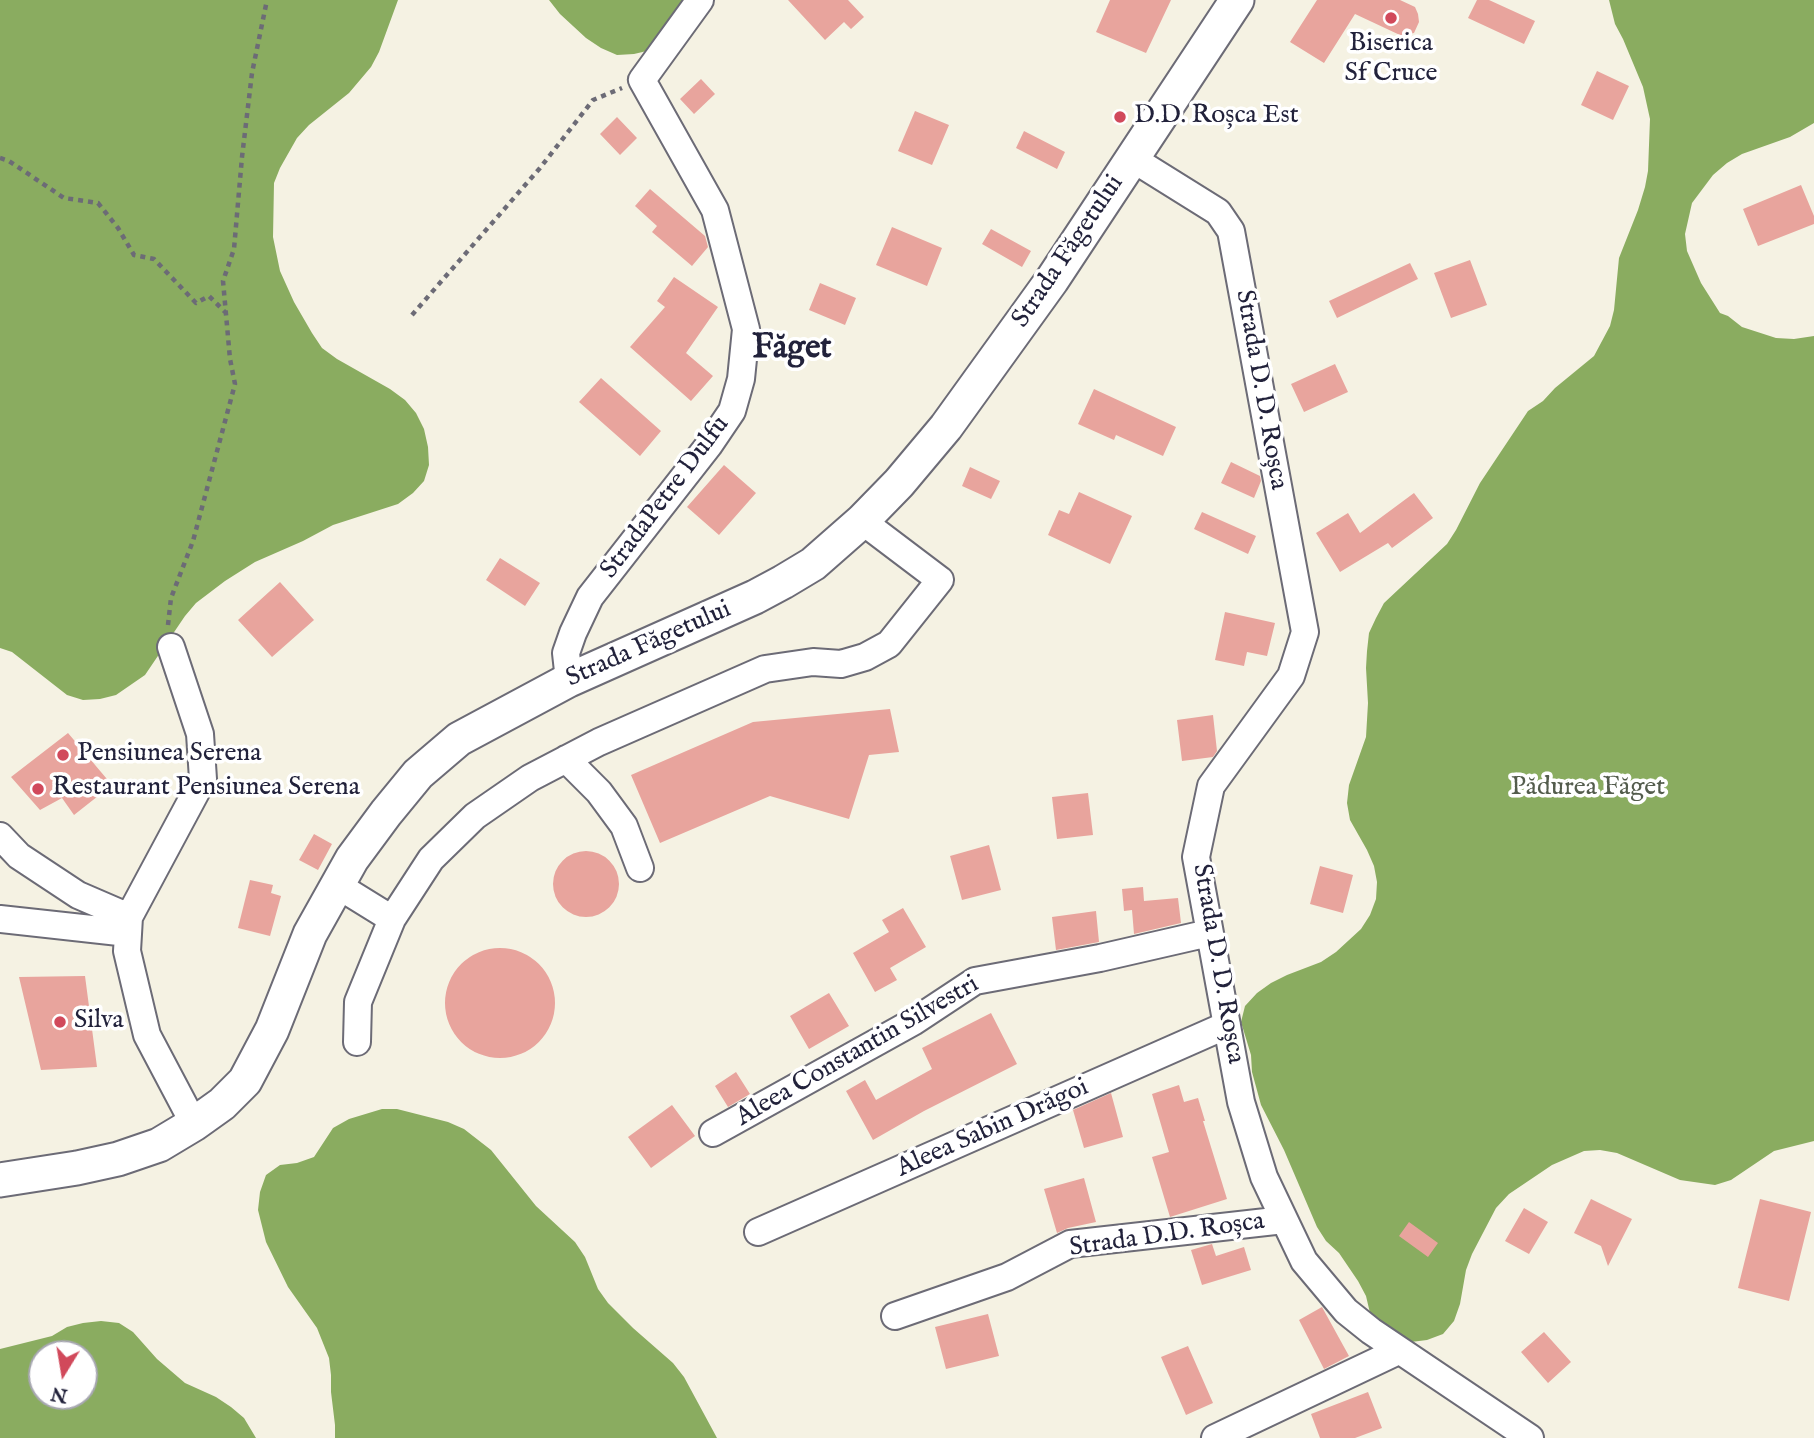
<!DOCTYPE html>
<meta charset="utf-8">
<style>
body{margin:0}
#map{position:relative;width:1814px;height:1438px;overflow:hidden;background:#f5f2e3;font-family:"IM FELL English",serif}
canvas{display:block}
.north{position:absolute;left:28px;top:1340px;width:70px;height:70px;box-sizing:border-box;background:#fff;border:2px solid #a7a7b1;border-radius:50%;rotate:191deg;font-size:19px;font-weight:700;line-height:28px;text-align:center;color:#22223b}
.north::after{content:'';display:block;margin:auto;width:24px;height:32px;background:#d1495b;clip-path:polygon(50% 0,100% 100%,50% 72%,0 100%)}
</style>
<div id="map">
<canvas width="1814" height="1438"></canvas>
<div class="north">N</div>
</div>
<script>
const c = document.querySelector('canvas').getContext('2d');
c.lineJoin = 'round';
function fill(path, color) { c.fillStyle = color; c.fill(path, 'evenodd'); }
const shape = rows => new Path2D(rows.map(r => 'M' + r).join(''));
function strokePath(path, color, width, dash) { c.strokeStyle = color; c.lineWidth = width; c.lineCap = dash ? 'butt' : 'round'; c.setLineDash(dash || []); c.stroke(path); }
function write(font, color, halo, rows, align = 'center') {
  c.font = font + ' "IM FELL English",serif'; c.lineWidth = 7; c.setLineDash([]); c.textBaseline = 'middle'; c.strokeStyle = halo; c.fillStyle = color; for (const [text, x, y, turn = 0] of rows) {
    c.save(); c.translate(x, y); c.rotate((+turn || 0) * Math.PI / 180); c.textAlign = isNaN(turn) ? turn : align; if (halo) c.strokeText(text, 0, 0); c.fillText(text, 0, 0); c.restore();
  }
}
fill(shape([
 [0,0,398,0,379,52,371,67,349,93,309,125,297,138,280,168,274,183,273,237,280,271,294,302,312,333,322,348,337,359,390,389,405,400,416,413,424,429,428,447,429,465,424,481,413,493,398,504,333,525,303,541,255,562,225,581,196,603,185,616,145,675,116,695,100,699,83,700,67,695,12,652,0,648],
 [549,0,710,0,651,50,634,54,617,55,601,48,586,38,560,14],
 [1609,0,1814,0,1814,123,1790,137,1742,154,1727,163,1713,175,1692,203,1685,234,1687,251,1701,283,1720,313,1728,316,1742,327,1776,338,1794,339,1814,336,1814,1141,1774,1151,1731,1180,1715,1185,1680,1180,1617,1153,1600,1150,1584,1151,1552,1165,1509,1194,1496,1208,1472,1254,1466,1270,1460,1304,1454,1321,1443,1334,1427,1340,1411,1342,1394,1336,1381,1325,1370,1313,1366,1296,1358,1281,1339,1253,1326,1241,1317,1227,1284,1150,1261,1105,1252,1072,1251,1055,1241,1022,1245,1006,1257,993,1271,983,1287,975,1321,962,1336,952,1361,929,1370,915,1376,899,1377,882,1374,866,1367,850,1350,820,1347,803,1349,785,1366,737,1368,703,1366,668,1367,651,1369,633,1376,618,1384,603,1447,544,1456,530,1480,483,1528,411,1543,401,1555,388,1594,356,1610,326,1614,310,1619,258,1638,210,1645,187,1648,171,1650,119,1643,87,1623,39,1615,24],
 [382,1109,397,1109,448,1122,464,1129,491,1150,536,1206,575,1242,585,1257,598,1289,608,1303,633,1328,673,1363,684,1377,717,1438,335,1438,335,1425,331,1392,331,1375,329,1358,317,1328,288,1287,266,1242,258,1210,260,1192,266,1175,280,1165,297,1163,314,1157,333,1128,349,1119],
 [101,1321,119,1323,133,1332,157,1359,185,1383,216,1397,231,1407,244,1418,256,1438,0,1438,0,1349,52,1336,67,1327,83,1323],
 [42,1354,84,1354,84,1396,42,1396]
]), '#8aac60');
fill(shape([
 [788,0,848,0,864,17,851,29,844,22,825,40],
 [1110,0,1171,0,1146,53,1096,32],
 [1317,0,1400,0,1415,7,1418,14,1419,22,1414,33,1402,36,1355,14,1324,63,1290,42],
 [1477,0,1489,0,1535,21,1524,44,1468,18],
 [1597,71,1629,86,1613,120,1581,105],
 [701,79,715,94,694,114,680,99],
 [915,111,949,125,932,165,898,151],
 [617,117,637,138,620,155,600,134],
 [1024,131,1065,152,1057,169,1016,148],
 [1801,185,1814,216,1814,224,1758,246,1743,209],
 [650,189,705,236,708,247,692,266,652,232,657,226,635,206],
 [892,227,942,248,927,286,876,265],
 [991,229,1031,251,1022,267,982,244],
 [1470,260,1487,305,1451,318,1434,273],
 [1410,263,1418,279,1337,318,1329,301],
 [674,277,718,307,686,353,713,376,691,401,630,347,665,307,657,301],
 [820,283,856,298,845,325,809,310],
 [1335,364,1348,392,1304,412,1291,384],
 [601,378,661,431,640,456,579,402],
 [1094,389,1176,427,1163,456,1116,435,1114,440,1078,424],
 [1231,462,1260,476,1261,481,1254,498,1221,483],
 [724,465,756,493,719,535,687,507],
 [970,467,1000,481,991,499,962,486],
 [1079,492,1132,516,1110,564,1048,535,1059,510,1069,514],
 [1414,493,1433,518,1392,548,1388,543,1340,572,1316,533,1348,513,1360,533],
 [1202,512,1256,536,1248,554,1194,529],
 [500,558,540,583,525,606,486,580],
 [280,582,314,620,272,657,238,620],
 [1225,612,1275,623,1267,656,1247,652,1244,666,1215,660],
 [890,709,899,752,869,755,849,819,770,796,660,843,631,775,753,722],
 [1213,715,1217,751,1213,757,1182,761,1177,720],
 [68,733,112,785,74,815,62,798,40,810,11,777],
 [1088,793,1093,835,1057,839,1052,797],
 [314,834,332,844,318,870,299,860],
 [989,845,1001,890,962,900,950,856],
 '553 884a33 33 0 1 1 66 0a33 33 0 1 1-66 0Z',
 [1320,866,1353,875,1343,913,1310,904],
 [250,880,273,885,271,893,281,896,270,936,238,928],
 [1143,887,1144,901,1178,898,1181,923,1134,934,1132,910,1124,911,1122,889],
 [903,908,926,947,890,968,897,980,875,992,853,953,889,932,882,920],
 [1096,911,1099,942,1056,950,1052,917],
 '445 1003a55 55 0 1 1 110 0a55 55 0 1 1-110 0Z',
 [85,976,97,1067,41,1070,19,977],
 [829,993,849,1026,809,1049,790,1016],
 [991,1013,1017,1064,924,1111,873,1140,846,1091,865,1080,876,1100,932,1069,922,1048],
 [736,1072,750,1094,728,1107,715,1086],
 [1179,1085,1184,1102,1198,1098,1205,1121,1203,1121,1227,1199,1170,1217,1152,1157,1169,1152,1152,1094],
 [1111,1093,1123,1137,1084,1148,1073,1110],
 [672,1105,695,1136,651,1168,628,1137],
 [1084,1178,1096,1222,1068,1228,1057,1233,1044,1189],
 [1591,1199,1632,1219,1608,1266,1601,1246,1574,1233],
 [1760,1199,1811,1212,1789,1301,1738,1288],
 [1524,1208,1548,1222,1529,1254,1505,1241],
 [1409,1222,1438,1243,1428,1257,1399,1236],
 [1212,1244,1216,1256,1244,1247,1251,1270,1202,1285,1191,1250],
 [1322,1307,1349,1356,1324,1369,1299,1320],
 [988,1314,999,1356,946,1369,935,1327],
 [1544,1332,1571,1362,1548,1383,1521,1352],
 [1188,1346,1213,1403,1186,1415,1161,1357],
 [1368,1392,1382,1428,1355,1438,1320,1438,1311,1414]
]), '#e8a49d');
const minor = shape([
 [1133,159,1218,212,1231,231,1305,632,1291,676,1211,786,1196,857,1241,1102,1264,1177,1304,1261,1346,1311,1371,1331,1530,1438],
 [171,647,200,734,203,779,129,917,127,951,147,1035,194,1124],
 [569,680,566,653,573,633,590,597,709,445,732,411,741,379,746,329,715,210,642,80,700,0],
 [566,759,599,792,624,826,640,868],
 [0,836,19,856,78,895,129,917],
 [337,885,392,919],
 [0,919,128,933],
 [357,1042,358,1002,392,919,431,859,475,816,530,778,599,742,765,669,813,662,841,664,865,657,889,644,940,580,862,521],
 [713,1133,913,1022,975,981,1100,958,1209,933],
 [758,1232,1227,1025],
 [895,1316,1007,1277,1070,1244,1284,1220],
 [1215,1438,1392,1354,1398,1350]
]);
const major = shape([
 [0,1180,77,1168,118,1159,159,1145,194,1124,222,1104,245,1081,272,1030,310,934,352,859,386,813,418,774,459,739,569,680,755,597,783,582,813,564,862,521,899,483,946,427,1052,280,1237,0]
]);
strokePath(minor, '#6c6b76', 30);
strokePath(major, '#6c6b76', 37);
strokePath(shape([
 [0,158,9,161,64,198,98,203,118,228,134,255,154,259,196,303,209,296,225,312],
 [412,315,540,168,593,100,622,88],
 [168,625,171,598,193,541,235,384,230,359,223,281,234,249,242,157,252,73,267,0]
]), '#6c6b76', 4.5, [5, 5]);
strokePath(minor, '#fff', 26);
strokePath(major, '#fff', 33);
for (const [x, y, r, color] of [
 [1391,18,7,"#d1495b"],
 [1120,117,7,"#d1495b"],
 [63,755,7,"#d1495b"],
 [38,789,7,"#d1495b"],
 [60,1022,7,"#d1495b"]
]) { const dot = new Path2D(); dot.arc(x, y, r, 0, 2 * Math.PI); c.fillStyle = color; c.fill(dot); strokePath(dot, '#fff', 2.5); }
write('26px', '#22223b', '#fff', [
 ["Biserica",1391,45,"center"],
 ["Sf Cruce",1391,75,"center"],
 ["D.D. Roșca Est",1134,117],
 ["Pensiunea Serena",77,755],
 ["Restaurant Pensiunea Serena",52,789],
 ["Silva",74,1022]
], 'left');
write('26px', '#22223b', '#fff', [
 ["Strada Făgetului",1069,252,-56],
 ["Strada D. D. Roșca",1260,390,80],
 ["StradaPetre Dulfu",666,498,-53],
 ["Strada Făgetului",649,645,-24],
 ["Strada D. D. Roșca",1217,964,80],
 ["Aleea Constantin Silvestri",858,1052,-30],
 ["Aleea Sabin Drăgoi",993,1129,-24],
 ["Strada D.D. Roșca",1167,1236,-8]
]);
write('26px', '#535c4c', '#fff', [
 ["Pădurea Făget",1588,789]
]);
write('bold 33px', '#22223b', '#fff', [
 ["Făget",792,350]
]);
</script>
